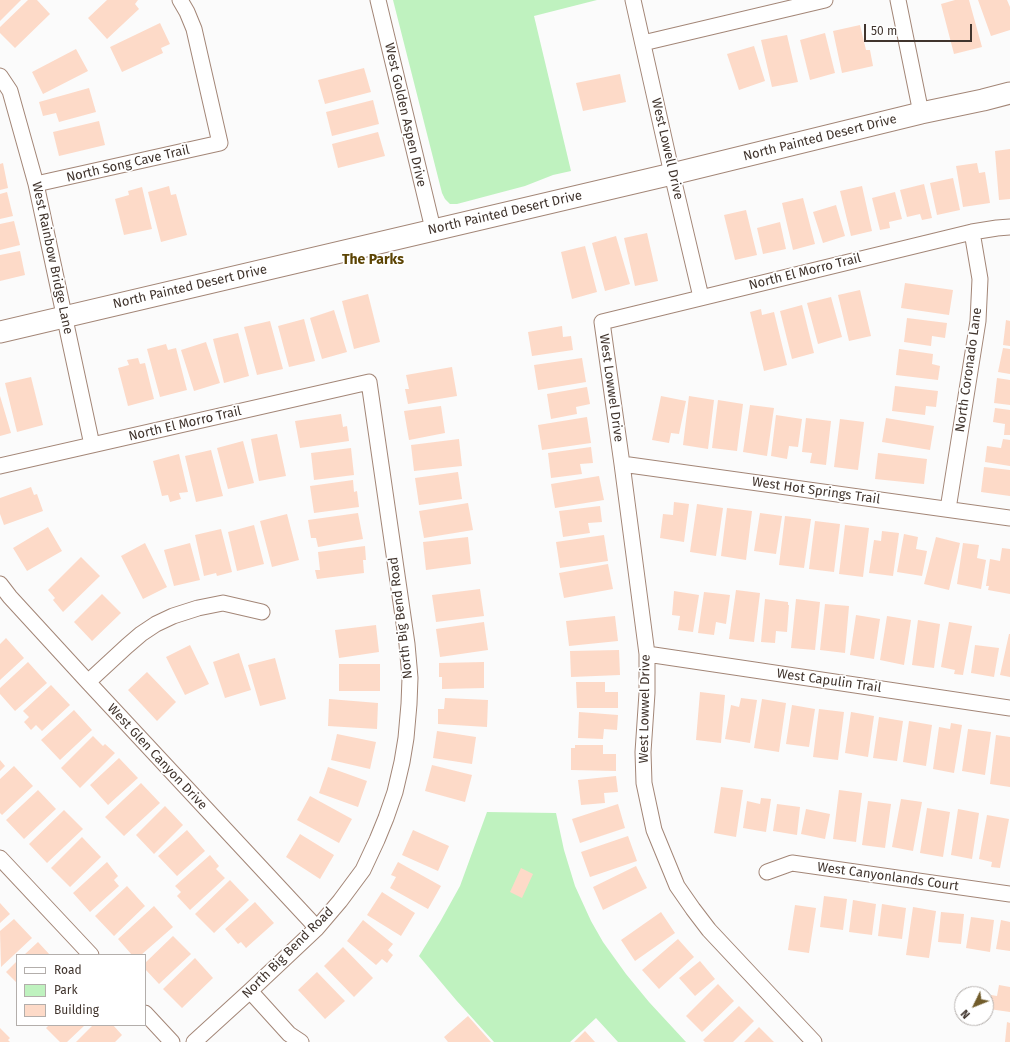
<!DOCTYPE html>
<style>
body{margin:0}
#map{position:relative;width:1010px;height:1042px;overflow:hidden;background:#fbfbfb;font-family:"Fira Sans",sans-serif}
canvas{display:block}
.legend{position:absolute;left:16px;top:954px;width:130px;height:72px;box-sizing:border-box;background:#fff;border:1px solid #b3aeab;margin:0;padding:5px 7px;list-style:none;font-size:12px;color:#40342d}
.legend li{display:flex;align-items:center;gap:8px;height:20px}
.legend b{width:20px;border:1px solid #b3aeab}
.north{position:absolute;left:954px;top:986px;width:40px;height:40px;box-sizing:border-box;background:#fff;border:1px solid #b3aeab;border-radius:50%;rotate:227deg;font-size:11px;font-weight:700;line-height:16px;text-align:center;color:#40342d}
.north::after{content:'';display:block;margin:auto;width:14px;height:18px;background:#715c2b;clip-path:polygon(50% 0,100% 100%,50% 72%,0 100%)}
.scale{position:absolute;left:864px;top:24px;width:108px;height:18px;box-sizing:border-box;border:2px solid #40342d;border-top:0;padding-left:5px;font-size:12px;line-height:14px;white-space:nowrap;color:#40342d;-webkit-text-stroke:3px #fff;paint-order:stroke}
</style>
<div id="map">
<canvas width="1010" height="1042"></canvas>
<ul class="legend">
<li><b style="height:5px;background:#fff"></b>Road</li>
<li><b style="height:11px;background:#bff2bf"></b>Park</li>
<li><b style="height:11px;background:#fddac8"></b>Building</li>
</ul>
<div class="north">N</div>
<div class="scale">50 m</div>
</div>
<script>
const c = document.querySelector('canvas').getContext('2d');
c.lineJoin = 'round';
function fill(path, color) { c.fillStyle = color; c.fill(path, 'evenodd'); }
const shape = rows => new Path2D(rows.map(r => 'M' + r).join(''));
function strokePath(path, color, width, dash) { c.strokeStyle = color; c.lineWidth = width; c.lineCap = dash ? 'butt' : 'round'; c.setLineDash(dash || []); c.stroke(path); }
function write(font, color, halo, rows, align = 'center') {
  c.font = font + ' "Fira Sans",sans-serif'; c.lineWidth = 3.5; c.setLineDash([]); c.textBaseline = 'middle'; c.strokeStyle = halo; c.fillStyle = color; for (const [text, x, y, turn = 0] of rows) {
    c.save(); c.translate(x, y); c.rotate((+turn || 0) * Math.PI / 180); c.textAlign = isNaN(turn) ? turn : align; if (halo) c.strokeText(text, 0, 0); c.fillText(text, 0, 0); c.restore();
  }
}
fill(shape([
 [393,0,597,0,534,16,571,171,553,175,525,186,457,204,450,204,445,199,442,193],
 [487,812,556,813,564,850,575,886,591,921,603,942,626,974,649,1002,686,1042,618,1042,596,1018,570,1042,494,1042,456,1000,419,956,440,922,460,886]
]), '#bff2bf');
fill(shape([
 [0,0,21,0,0,21],
 [28,0,37,0,50,14,15,48,0,33,0,27],
 [107,0,138,0,135,4,139,9,107,39,88,18],
 [955,0,969,0,982,47,954,54,941,4],
 [978,0,1007,0,1010,7,1010,30,991,36],
 [160,23,170,44,161,48,163,53,122,72,110,47],
 [860,25,866,50,870,50,873,66,842,73,833,31],
 [825,33,835,73,810,80,800,40],
 [787,35,798,82,772,87,761,40],
 [754,46,765,81,739,90,727,54],
 [76,49,88,71,43,94,32,72],
 [364,68,371,92,325,104,318,80],
 [620,74,626,102,583,111,576,83],
 [89,88,96,112,59,122,56,113,43,116,39,102],
 [373,100,379,124,332,136,326,112],
 [99,121,105,145,59,156,53,132],
 [378,132,385,156,338,168,332,144],
 [1010,149,1010,199,999,200,995,151],
 [3,163,8,188,0,190,0,164],
 [977,163,979,173,985,172,990,203,963,207,956,166],
 [953,178,960,210,937,215,930,183],
 [924,184,932,218,922,220,920,214,907,217,900,190],
 [169,186,171,195,176,194,187,235,161,242,148,192],
 [862,186,872,231,851,236,840,191],
 [142,187,152,229,124,235,115,199,129,195,128,191],
 [7,192,13,216,0,219,0,194],
 [895,192,902,219,889,222,890,228,880,230,872,198],
 [803,198,815,244,793,250,782,203],
 [836,205,845,236,823,243,813,212],
 [746,210,757,255,735,260,724,215],
 [14,221,20,245,0,250,0,224],
 [780,222,786,249,763,254,757,228],
 [647,233,658,281,635,286,624,238],
 [616,236,630,284,605,291,592,243],
 [585,246,597,292,572,299,561,252],
 [20,251,25,275,0,281,0,255],
 [905,283,953,290,949,315,901,308],
 [860,290,871,336,849,341,838,295],
 [368,294,380,342,354,349,342,301],
 [831,297,842,337,818,344,807,303],
 [802,305,814,353,792,359,780,311],
 [761,309,762,315,774,312,787,365,764,371,750,312],
 [334,310,347,352,322,359,310,318],
 [907,318,947,323,945,338,932,336,931,346,904,342],
 [304,319,315,361,289,367,278,326],
 [1006,320,1010,321,1010,346,1003,345],
 [270,321,283,369,257,375,244,327],
 [562,326,563,337,571,336,573,350,532,356,528,332],
 [238,333,249,376,224,383,213,339],
 [206,342,220,383,194,391,181,350],
 [166,344,168,350,176,348,187,390,160,397,147,349],
 [1003,348,1010,349,1010,374,998,372],
 [899,349,933,354,932,364,940,366,938,380,896,375],
 [138,358,140,364,145,363,154,399,128,406,118,368,129,365,127,360],
 [582,358,586,382,538,390,534,365],
 [452,367,457,396,408,404,405,389,409,389,406,375],
 [31,377,43,425,17,432,5,383],
 [997,378,1010,380,1010,405,994,403],
 [895,386,938,391,936,407,926,406,925,415,892,411],
 [587,387,590,404,576,407,577,414,551,419,547,394],
 [0,396,11,433,0,436],
 [661,396,686,401,679,434,671,433,669,443,652,440],
 [689,396,714,400,708,449,683,445],
 [718,400,743,404,737,451,712,448],
 [750,405,774,408,767,456,743,452],
 [441,406,445,433,409,440,404,411],
 [995,408,1010,410,1010,435,1004,435,1005,424,993,422],
 [341,414,343,427,347,426,349,441,300,448,295,421],
 [776,415,802,419,798,447,789,446,787,459,771,456],
 [587,417,591,443,542,450,538,425],
 [806,418,831,421,826,465,810,463,812,453,802,452],
 [886,418,934,426,930,450,882,442],
 [840,419,864,422,858,470,834,467],
 [277,434,286,476,259,481,251,439],
 [459,439,462,466,414,471,411,445],
 [1003,439,1010,440,1010,466,985,462,987,446,1001,448],
 [243,441,254,483,228,489,217,448],
 [591,447,593,463,580,464,582,474,551,478,548,453],
 [351,448,354,475,314,480,311,453],
 [211,450,223,496,196,502,185,456],
 [878,453,927,459,924,484,875,479],
 [179,454,188,492,179,493,181,499,170,502,168,495,162,496,153,461],
 [984,467,1010,470,1010,496,981,492],
 [458,472,462,499,419,505,415,478],
 [599,476,604,500,555,508,551,484],
 [353,480,354,492,357,491,359,507,314,513,310,486],
 [31,487,34,495,37,494,43,511,4,525,0,514,0,498],
 [674,502,689,504,684,542,660,538,663,514,673,515],
 [468,503,473,530,424,538,419,511],
 [697,504,723,508,716,556,690,552],
 [600,506,602,522,588,523,590,533,563,537,559,511],
 [727,508,752,511,746,560,721,556],
 [358,513,363,539,318,547,316,538,311,538,308,520],
 [760,513,782,516,776,554,754,551],
 [287,514,299,560,272,567,260,521],
 [785,516,811,519,804,568,779,565],
 [815,521,840,524,834,572,809,569],
 [254,525,264,564,237,571,228,532],
 [845,525,869,528,863,577,839,574],
 [48,527,62,551,27,571,13,548],
 [221,529,232,572,217,576,216,573,204,576,195,535],
 [882,531,899,533,893,576,869,573,874,540,881,541],
 [904,534,918,537,916,549,927,551,922,576,897,572],
 [604,535,608,561,560,568,556,542],
 [468,537,471,564,426,570,423,542],
 [936,537,960,543,949,590,924,584],
 [145,543,167,587,143,599,121,556],
 [190,543,200,580,174,586,164,550],
 [963,543,979,545,977,558,986,560,981,589,957,584],
 [365,546,366,560,363,560,364,573,317,579,315,570,320,570,318,552],
 [1002,548,1010,549,1010,594,988,590,989,586,986,586,990,559,1000,561],
 [81,557,100,576,63,612,53,600,55,598,48,590],
 [608,564,613,589,564,598,559,573],
 [480,589,484,616,436,622,432,595],
 [736,590,760,593,754,642,729,639],
 [674,591,699,595,693,632,678,630,680,616,672,615],
 [704,592,730,595,726,624,716,622,714,635,698,633],
 [102,594,121,613,92,641,74,622],
 [765,599,788,602,788,605,789,605,787,632,776,631,775,643,761,642],
 [796,599,820,602,815,650,791,648],
 [825,604,849,606,845,653,820,650],
 [856,615,880,619,874,659,850,655],
 [615,616,618,641,569,646,566,621],
 [887,616,911,620,904,665,880,660],
 [918,620,940,624,934,668,912,665],
 [484,622,488,650,440,657,436,629],
 [949,622,972,626,963,675,954,674,955,670,941,667],
 [376,625,379,652,339,658,335,630],
 [1009,634,1010,634,1010,677,1000,675],
 [6,638,24,658,0,680,0,644],
 [190,645,209,684,185,695,166,657],
 [975,645,999,648,994,677,971,673],
 [619,650,620,675,571,677,570,651],
 [239,653,251,690,225,698,213,662],
 [275,658,286,699,260,706,248,665],
 [28,662,47,683,15,711,0,694,0,688],
 [484,662,484,688,442,689,442,677,439,677,439,663],
 [339,664,380,664,380,691,339,691],
 [147,672,176,702,157,721,128,690],
 [576,682,605,682,605,692,618,692,618,708,577,708],
 [51,685,70,705,42,731,36,725,31,730,24,722,29,717,23,711],
 [700,692,725,695,721,743,696,740],
 [445,698,488,700,487,727,438,724,438,709,444,709],
 [741,698,757,700,750,743,725,739,731,705,739,707],
 [329,699,378,703,377,729,328,726],
 [762,699,786,703,779,752,754,748],
 [792,705,815,709,809,747,786,744],
 [819,709,844,712,838,760,813,757],
 [74,710,92,730,60,760,41,740],
 [579,712,618,715,617,730,604,729,603,739,578,738],
 [851,712,874,716,868,757,845,753],
 [879,717,903,721,897,761,873,758],
 [909,721,932,725,926,766,903,762],
 [951,723,962,725,954,773,933,769,939,727,950,729],
 [968,729,991,732,985,775,962,771],
 [437,731,476,737,472,764,433,758],
 [337,734,376,742,370,769,331,760],
 [996,735,1010,737,1010,787,990,784],
 [93,736,103,746,105,744,115,753,80,788,61,768],
 [575,745,603,745,603,754,616,754,616,771,571,770,571,748,575,748],
 [119,758,138,778,108,805,90,785],
 [0,760,5,766,0,771],
 [432,765,472,775,465,802,425,791],
 [14,766,33,786,2,815,0,813,0,779],
 [328,767,367,781,358,807,319,793],
 [616,776,618,792,604,793,605,803,581,805,578,780],
 [141,783,160,803,124,836,105,817],
 [721,787,743,790,736,837,714,833],
 [38,790,56,809,24,839,6,820],
 [839,790,862,793,856,842,833,839],
 [310,796,352,819,339,843,297,820],
 [761,798,771,799,766,832,743,828,747,801,760,804],
 [901,799,922,802,913,851,892,847],
 [868,801,891,804,885,848,862,845],
 [618,804,625,828,580,843,572,819],
 [777,804,800,807,797,835,773,831],
 [165,806,183,825,154,854,136,835],
 [927,808,950,812,943,857,920,853],
 [806,809,830,814,825,839,801,834],
 [958,809,979,813,972,859,951,855],
 [64,810,83,829,47,863,29,844],
 [987,815,1009,819,1000,868,991,867,992,862,979,859],
 [187,830,205,851,177,876,158,856],
 [413,830,449,846,438,871,402,855],
 [300,834,334,855,320,879,286,857],
 [628,836,637,861,590,877,581,852],
 [82,837,101,857,70,887,51,868],
 [210,855,219,866,216,869,225,878,190,910,177,896,181,892,175,886],
 [107,862,118,876,114,880,119,886,90,912,73,893],
 [398,862,441,886,428,909,390,888,396,877,391,875],
 [636,866,647,888,603,910,593,887],
 [521,868,533,874,522,898,510,892],
 [230,880,249,900,214,933,195,914],
 [127,886,145,906,114,936,95,916],
 [382,892,415,913,401,936,367,915],
 [824,896,847,899,843,930,820,927],
 [853,900,876,904,872,935,849,932],
 [255,902,274,923,246,948,241,942,238,944,225,929],
 [0,903,10,914,0,923],
 [882,904,906,908,902,939,878,936],
 [795,905,816,908,809,953,788,950],
 [154,906,173,927,141,955,132,955,118,939],
 [913,907,936,911,929,958,906,955],
 [661,912,675,933,635,961,621,940],
 [941,912,964,914,961,944,938,942],
 [971,917,994,920,990,952,966,948],
 [14,919,32,938,1,967,0,931],
 [363,920,393,944,388,950,393,955,387,963,382,959,376,965,347,941],
 [1001,920,1010,922,1010,951,996,949],
 [173,936,191,954,159,984,145,969,145,963],
 [678,939,694,957,659,989,642,970],
 [38,942,50,955,24,955],
 [343,947,373,978,354,997,324,966],
 [195,958,213,978,182,1008,163,989],
 [17,961,17,983,6,972],
 [700,961,715,979,695,996,679,978],
 [317,972,345,1001,325,1019,298,990],
 [718,984,734,1001,702,1032,686,1016],
 [999,985,1010,987,1010,1012,989,1009,991,995,997,996],
 [739,1006,754,1021,733,1042,705,1042,703,1040],
 [468,1016,491,1042,448,1042,444,1037],
 [1007,1022,1010,1023,1010,1042,1005,1042],
 [49,1025,85,1025,67,1042,60,1042,46,1028],
 [93,1025,113,1025,122,1035,115,1042,76,1042],
 [759,1027,774,1042,744,1042],
 [0,1028,10,1038,8,1040,10,1042,0,1042],
 [585,1031,595,1042,574,1042]
]), '#fddac8');
const street = shape([
 [378,0,433,229],
 [633,0,672,174,701,297],
 [898,0,921,113],
 [643,43,825,0],
 [0,76,10,91,36,184,92,445],
 [36,184,220,143,194,29,187,12,180,0],
 [622,464,1010,518],
 [0,466,369,382,407,644,410,678,409,704,406,738,402,762,395,792,386,818,377,840,363,870,340,901,317,928,250,991,194,1042],
 [948,509,978,321,980,279,972,232],
 [0,584,10,597,88,682,317,928],
 [647,654,1010,708],
 [88,682,127,646,141,634,156,624,173,616,198,608,223,603,262,612],
 [0,858,91,955],
 [767,872,792,863,1010,894],
 [250,991,289,1034,301,1042],
 [145,1013,172,1042],
 [814,1042,709,930,693,909,677,886,654,830,644,783,643,752,647,693,647,654,622,464,602,322,972,232,997,228,1010,227]
]);
const secondary = shape([
 [0,332,672,174,921,113,983,100,1010,93]
]);
strokePath(street, '#a38677', 17);
strokePath(secondary, '#a38677', 23);
strokePath(street, '#fff', 15);
strokePath(secondary, '#fff', 21);
write('13px', '#40342d', '#fff', [
 ["West Golden Aspen Drive",405,115,77],
 ["North Painted Desert Drive",820,138,-14],
 ["West Lowell Drive",667,149,77],
 ["North Song Cave Trail",128,164,-13],
 ["North Painted Desert Drive",505,213,-13],
 ["West Rainbow Bridge Lane",52,258,78],
 ["North El Morro Trail",805,272,-14],
 ["North Painted Desert Drive",190,287,-13],
 ["North Coronado Lane",969,370,-82],
 ["West Lowwel Drive",611,388,82],
 ["North El Morro Trail",185,424,-13],
 ["West Hot Springs Trail",816,491,8],
 ["North Big Bend Road",401,618,-97],
 ["West Capulin Trail",829,681,8],
 ["West Lowwel Drive",645,709,-89],
 ["West Glen Canyon Drive",157,757,47],
 ["West Canyonlands Court",888,877,8],
 ["North Big Bend Road",288,953,-45]
]);
write('bold 14px', '#5c4404', '#fff', [
 ["The Parks",373,260]
]);
</script>
